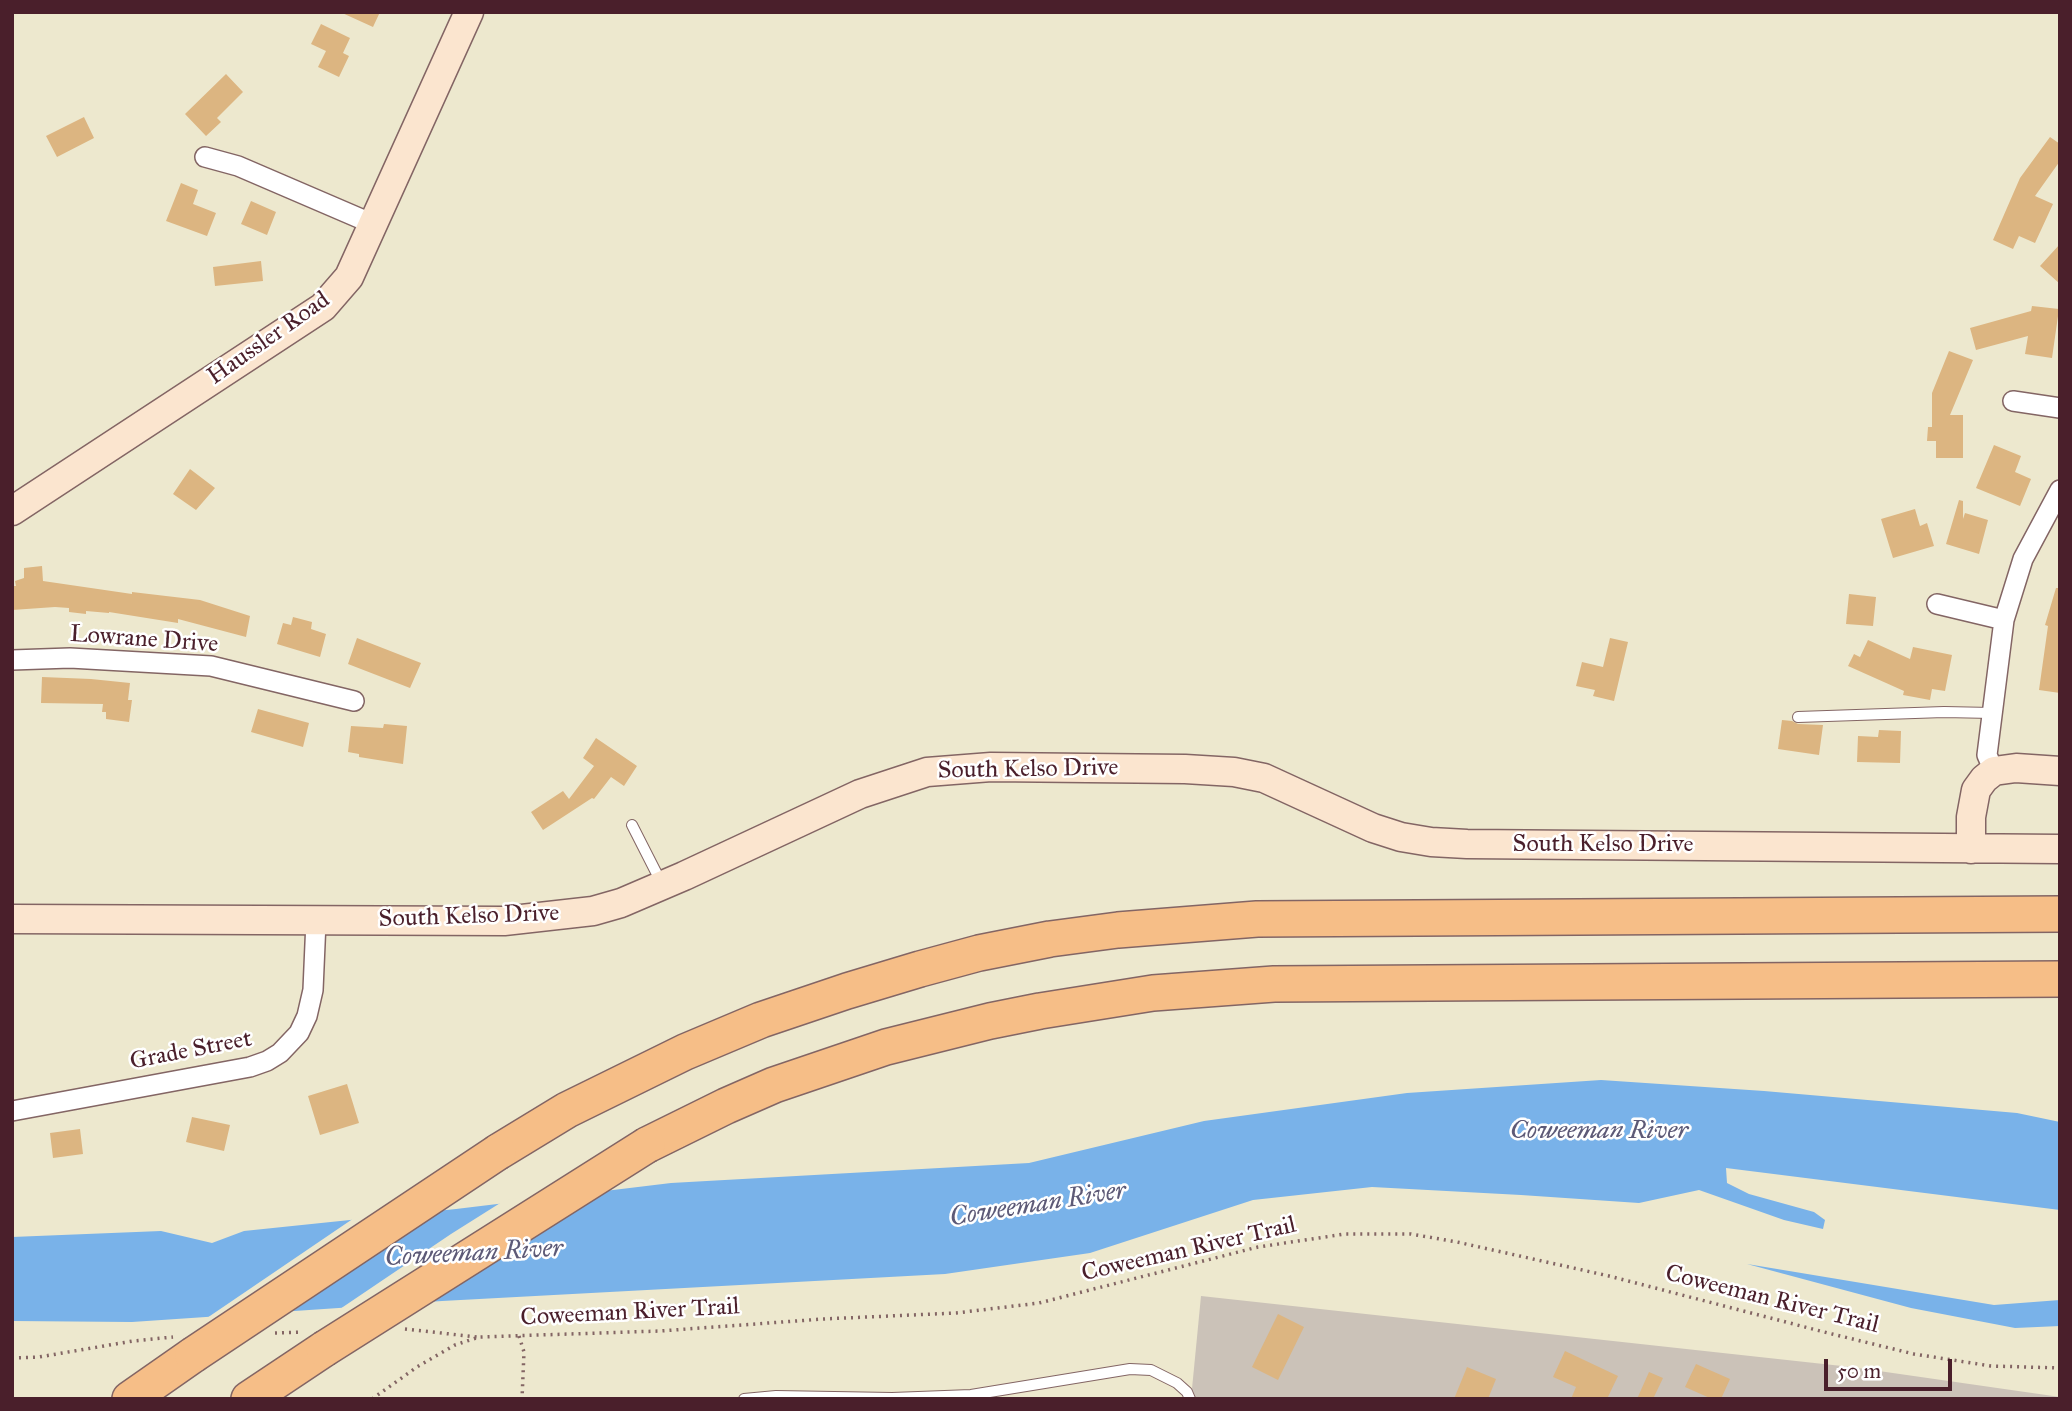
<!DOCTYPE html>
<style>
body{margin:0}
#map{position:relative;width:2072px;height:1411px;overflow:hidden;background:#ede8ce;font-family:"IM FELL Great Primer",serif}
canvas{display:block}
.frame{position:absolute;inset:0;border:14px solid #4a1f2b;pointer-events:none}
.scale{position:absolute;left:1824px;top:1359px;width:128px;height:32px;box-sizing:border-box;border:4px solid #4a1f2b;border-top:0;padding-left:9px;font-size:21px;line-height:24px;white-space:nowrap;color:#4a1f2b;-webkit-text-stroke:5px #fff;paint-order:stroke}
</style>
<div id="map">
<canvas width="2072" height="1411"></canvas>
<div class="frame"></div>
<div class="scale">50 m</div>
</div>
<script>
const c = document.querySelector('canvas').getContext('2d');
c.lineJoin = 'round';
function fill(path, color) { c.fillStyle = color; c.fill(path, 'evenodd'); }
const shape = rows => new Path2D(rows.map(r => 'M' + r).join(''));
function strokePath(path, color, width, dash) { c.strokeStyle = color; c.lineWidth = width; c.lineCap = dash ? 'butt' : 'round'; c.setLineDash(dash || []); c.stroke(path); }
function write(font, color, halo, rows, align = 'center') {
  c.font = font + ' "IM FELL Great Primer",serif'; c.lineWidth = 5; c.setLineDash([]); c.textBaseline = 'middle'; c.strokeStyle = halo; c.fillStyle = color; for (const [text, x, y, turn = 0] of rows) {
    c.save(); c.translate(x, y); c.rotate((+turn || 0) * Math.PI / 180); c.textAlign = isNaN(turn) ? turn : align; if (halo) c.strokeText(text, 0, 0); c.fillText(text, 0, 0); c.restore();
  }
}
fill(shape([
 [1201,1296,1851,1367,2060,1397,2060,1399,1191,1399]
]), '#cbc2b8');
fill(shape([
 [1601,1080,1764,1091,2017,1113,2060,1122,2060,1210,1726,1168,1727,1183,1749,1194,1814,1212,1825,1220,1823,1229,1784,1220,1699,1190,1639,1203,1521,1195,1372,1187,1253,1200,1090,1253,945,1274,442,1301,132,1322,12,1321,12,1237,161,1231,212,1243,244,1231,456,1209,671,1183,1029,1163,1204,1121,1407,1093],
 [1747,1264,1994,1305,2060,1300,2060,1326,2015,1328,1911,1308]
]), '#79b2e9');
fill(shape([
 [613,1187,421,1306,337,1311,451,1234,505,1200],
 [445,1207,287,1315,204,1320,357,1216]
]), '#ede8ce');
fill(shape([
 [340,12,380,12,373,27],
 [321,24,350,38,343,53,349,56,339,77,318,67,326,51,311,44],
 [226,74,243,92,217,118,221,122,206,136,185,114],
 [84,117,94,138,57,157,46,136],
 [2050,137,2060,144,2060,161,2035,196,2053,204,2035,243,2019,236,2013,249,1993,240,2020,178],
 [181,183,198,190,193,204,216,213,207,236,166,221],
 [251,201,276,212,267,235,241,224],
 [2060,244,2060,284,2040,266],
 [261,261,263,281,215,286,213,267],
 [2032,306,2059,309,2052,358,2025,354,2028,336,1976,350,1970,328,2031,311],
 [1949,351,1973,360,1950,415,1963,415,1963,458,1936,458,1936,441,1927,441,1928,427,1932,427,1932,393],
 [1994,445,2021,456,2015,472,2031,479,2020,506,1976,488],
 [190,469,215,488,196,510,173,494],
 [1959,500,1963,501,1963,519,1965,513,1988,520,1979,554,1946,544],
 [1915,509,1920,526,1927,523,1934,546,1893,558,1881,519],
 [42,566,43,581,132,594,132,592,200,600,250,616,246,637,178,619,178,623,109,612,109,613,86,611,86,614,69,612,69,608,55,607,12,610,12,586,16,586,15,581,24,578,24,568],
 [2056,588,2060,588,2060,693,2039,690,2048,626,2045,625],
 [1849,594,1876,597,1873,626,1846,624],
 [293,617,312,622,311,629,326,634,320,657,277,644,283,623,291,625],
 [357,638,421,663,410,688,348,664],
 [1610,638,1628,642,1614,701,1593,696,1595,690,1576,686,1582,662,1603,667],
 [1868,640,1910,659,1913,647,1952,655,1945,691,1932,689,1930,700,1903,695,1904,691,1848,666,1854,654,1860,657],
 [42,677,91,679,130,683,128,700,132,700,129,722,106,719,106,712,102,712,103,704,41,703],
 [258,709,309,723,303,747,251,732],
 [1782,720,1792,721,1798,724,1823,725,1819,755,1778,749],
 [384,724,407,726,403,764,359,757,359,754,348,752,351,726,383,728],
 [1879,730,1901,731,1900,763,1857,762,1858,736,1878,737],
 [596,738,637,766,624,786,611,777,594,799,592,798,543,830,531,812,563,791,569,799,594,766,583,758],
 [347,1084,359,1123,320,1135,308,1096],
 [192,1117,230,1125,224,1151,186,1142],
 [80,1129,83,1154,53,1158,50,1133],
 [1278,1314,1304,1327,1278,1380,1252,1367],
 [1565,1351,1618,1376,1607,1399,1571,1399,1576,1387,1553,1377],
 [1696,1364,1730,1379,1721,1399,1712,1399,1685,1387],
 [1467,1367,1496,1379,1488,1399,1454,1399],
 [1649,1372,1663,1378,1653,1399,1637,1399]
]), '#dcb581');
const lane = shape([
 [1798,717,1944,712,1992,713],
 [632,825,662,884],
 [744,1399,776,1396,892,1398,971,1395,1130,1369,1151,1370,1177,1383,1187,1392,1190,1399]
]);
const street = shape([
 [205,157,238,166,373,224],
 [2013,401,2060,408],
 [1937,604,2004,620],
 [12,660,70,658,211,666,354,701],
 [1994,771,1987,755,2004,620,2023,559,2060,490],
 [12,1111,250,1067,267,1061,280,1053,299,1033,307,1016,313,990,316,921]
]);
const secondary = shape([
 [12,511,323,307,349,277,469,12],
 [1971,849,1971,817,1976,790,1984,779,1994,771,2016,768,2060,771],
 [12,919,504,921,593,911,621,903,684,876,860,794,927,772,991,767,1185,769,1234,772,1264,778,1373,828,1401,837,1431,842,1467,844,2060,849]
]);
const highway = shape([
 [647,1145,726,1106,774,1085,886,1047,990,1021,1040,1011,1153,993,1274,984,2060,979],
 [498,1152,567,1110,685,1052,761,1020,847,991,920,969,979,953,1050,939,1118,930,1257,919,2060,914],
 [130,1399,193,1355],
 [249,1399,324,1349]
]);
strokePath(lane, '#836564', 12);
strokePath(street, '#836564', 22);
strokePath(secondary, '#836564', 31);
strokePath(highway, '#836564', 38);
strokePath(shape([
 [405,1329,477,1337],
 [275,1333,302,1332],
 [519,1336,524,1352,522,1399],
 [12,1358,39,1357,133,1341,173,1337],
 [372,1399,417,1367,455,1345,479,1337,660,1331,823,1319,956,1313,1039,1303,1258,1247,1345,1234,1411,1234,1457,1242,1609,1276,1828,1333,1914,1354,1991,1366,2060,1368]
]), '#836564', 3.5, [2, 5]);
strokePath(lane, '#fff', 10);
strokePath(street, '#fff', 19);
strokePath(secondary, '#fbe5cf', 28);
strokePath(highway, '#f6be87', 35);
const highwayBridge = shape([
 [324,1349,647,1145],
 [193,1355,498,1152]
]);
strokePath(highwayBridge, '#836564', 38, []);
strokePath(highwayBridge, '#f6be87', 35);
write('24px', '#4a1f2b', '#fff', [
 ["Haussler Road",269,339,-35],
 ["Lowrane Drive",144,640,4],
 ["South Kelso Drive",1028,770,-1],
 ["South Kelso Drive",1603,845],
 ["South Kelso Drive",469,917,-2],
 ["Grade Street",191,1051,-11],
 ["Coweeman River Trail",1189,1250,-13],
 ["Coweeman River Trail",1772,1300,14],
 ["Coweeman River Trail",630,1313,-3]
]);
write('italic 26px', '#5d5a77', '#fff', [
 ["Coweeman River",1599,1132],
 ["Coweeman River",1038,1205,-9],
 ["Coweeman River",474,1254,-3]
]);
</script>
